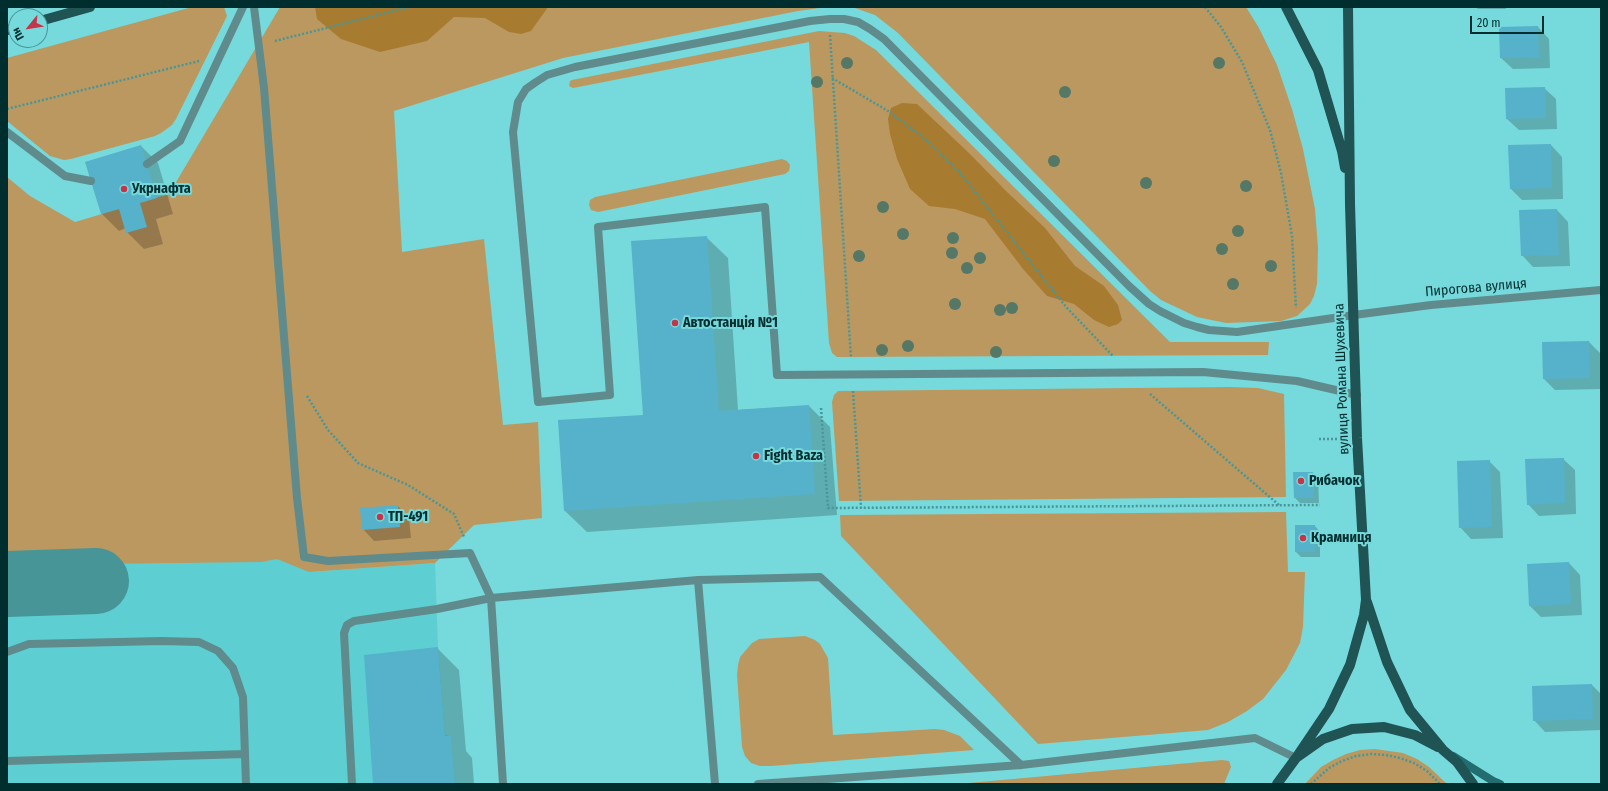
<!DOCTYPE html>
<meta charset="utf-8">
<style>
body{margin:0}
#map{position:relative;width:1608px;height:791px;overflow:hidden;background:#76d9dc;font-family:"Fira Sans Condensed",sans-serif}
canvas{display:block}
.frame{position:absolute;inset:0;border:8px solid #002e2f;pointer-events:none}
.north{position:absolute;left:8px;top:8px;width:40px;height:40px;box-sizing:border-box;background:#76d9dc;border:1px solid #479597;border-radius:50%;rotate:240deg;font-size:11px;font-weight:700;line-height:16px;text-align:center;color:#002e2f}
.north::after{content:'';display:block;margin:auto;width:14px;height:18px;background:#c53448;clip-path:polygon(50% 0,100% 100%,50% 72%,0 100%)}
.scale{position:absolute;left:1470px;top:16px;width:74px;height:18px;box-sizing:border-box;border:2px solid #002e2f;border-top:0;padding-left:5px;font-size:12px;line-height:14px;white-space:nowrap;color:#002e2f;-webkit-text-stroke:3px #76d9dc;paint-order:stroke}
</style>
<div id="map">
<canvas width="1608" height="791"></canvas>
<div class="frame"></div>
<div class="north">Пн</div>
<div class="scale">20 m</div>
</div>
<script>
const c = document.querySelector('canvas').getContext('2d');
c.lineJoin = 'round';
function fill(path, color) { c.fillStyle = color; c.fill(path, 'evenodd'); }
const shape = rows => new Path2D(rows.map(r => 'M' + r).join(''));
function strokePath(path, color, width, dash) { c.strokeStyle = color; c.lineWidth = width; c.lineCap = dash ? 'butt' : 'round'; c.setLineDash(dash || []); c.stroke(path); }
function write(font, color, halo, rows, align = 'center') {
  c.font = font + ' "Fira Sans Condensed",sans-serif'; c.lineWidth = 4; c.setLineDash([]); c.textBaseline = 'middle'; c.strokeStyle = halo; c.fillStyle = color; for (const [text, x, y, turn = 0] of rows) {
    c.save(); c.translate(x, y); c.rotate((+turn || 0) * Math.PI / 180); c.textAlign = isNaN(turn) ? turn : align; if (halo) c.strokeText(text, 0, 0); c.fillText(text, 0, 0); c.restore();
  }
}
fill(shape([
 [7,229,309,572,435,563,438,647,445,735,451,735,455,784,7,784]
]), '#5dcfd3');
fill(shape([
 [192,7,224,7,227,16,176,119,172,125,161,133,155,136,71,159,64,160,50,156,7,121,7,58],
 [280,7,827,7,798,11,563,58,394,111,402,252,484,239,503,425,538,422,542,518,474,525,435,563,309,572,277,559,261,562,7,565,7,177,30,196,75,222,169,194],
 [852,7,1246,7,1259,28,1277,65,1292,109,1303,149,1315,209,1318,248,1317,284,1314,296,1310,304,1297,316,1281,321,1226,323,1197,317,1161,300,1150,291,898,33,875,15],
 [819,31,845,33,854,36,876,50,1170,342,1269,342,1268,355,837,357,832,353,829,343,809,42,573,88,569,86,570,81,572,80],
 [782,159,787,161,790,165,789,171,785,174,598,212,591,210,589,205,590,200,595,197],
 [1231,387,1258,388,1284,394,1286,497,839,501,832,402,834,395,838,391],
 [1286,512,1288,572,1305,572,1303,627,1300,643,1286,670,1263,699,1247,711,1228,722,1208,730,1038,744,841,536,840,515],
 [805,636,815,640,820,644,828,658,833,735,935,729,944,730,960,736,974,750,771,766,760,766,751,763,745,756,742,747,737,675,738,665,740,657,752,643,759,639],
 [1375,749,1403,753,1417,759,1429,767,1447,784,1305,784,1321,767,1333,760,1346,754,1360,750],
 [1222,760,1229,761,1231,767,1224,784,958,784]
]), '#bb9860');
fill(shape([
 [315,7,548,7,531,31,521,34,509,32,485,18,454,17,427,41,380,52,341,39,317,19],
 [902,103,917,104,970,154,1006,191,1045,228,1075,266,1104,286,1118,305,1122,320,1118,324,1109,327,1094,320,1074,304,1047,296,1023,269,985,219,955,209,929,206,910,189,897,159,890,134,888,119,891,108]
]), '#a77c31');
fill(shape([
 [1475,7,1506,7,1506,9,1478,9],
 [1538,27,1549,39,1550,68,1513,69,1501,58],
 [1544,88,1556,99,1557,129,1519,130,1507,119,1506,89],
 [1551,145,1562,157,1563,199,1522,200,1511,189],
 [141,146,158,163,173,214,156,219,163,244,144,249,127,232,126,228,119,231,102,214,86,162],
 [1557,210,1568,222,1570,266,1533,267,1522,255],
 [706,237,728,258,738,410,809,406,830,427,837,515,587,532,565,511,644,416],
 [1589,342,1600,353,1601,389,1555,390,1544,379],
 [1563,459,1575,470,1576,514,1539,516,1528,504],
 [1489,461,1500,472,1503,538,1471,539,1460,527],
 [1313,473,1318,478,1319,503,1300,503,1295,498],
 [398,506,409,518,411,538,374,541,363,529],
 [1315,526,1320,532,1320,557,1301,557,1296,552],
 [1569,563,1580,575,1582,615,1541,617,1530,606],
 [438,649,459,670,466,751,472,758,474,784,374,784],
 [1592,685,1601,694,1601,730,1545,732,1534,720]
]), '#0003');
strokePath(shape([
 [7,584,96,581]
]), '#479597', 66);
fill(shape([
 [1538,26,1539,57,1500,58,1499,27],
 [1545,87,1546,118,1506,119,1505,88],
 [1551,144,1552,188,1510,189,1508,145],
 [141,145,157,198,140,203,147,227,126,233,119,209,101,214,85,162],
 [1557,209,1559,255,1521,256,1519,210],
 [707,236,719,411,809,405,815,494,564,511,558,420,643,415,631,241],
 [1589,341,1590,378,1543,379,1542,342],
 [1564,458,1565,503,1527,505,1525,459],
 [1490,460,1492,527,1459,528,1457,461],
 [1293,472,1313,472,1314,498,1294,498],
 [398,505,400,527,362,530,360,508],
 [1295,525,1315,525,1315,552,1295,552],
 [1569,562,1571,604,1529,606,1527,564],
 [438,647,445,736,451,735,455,784,373,784,364,655],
 [1592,684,1593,719,1533,721,1532,686]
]), '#56b1ca');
strokePath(shape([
 [1205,7,1221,27,1242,62,1270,130,1281,173,1292,236,1296,308],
 [830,35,851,358],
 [275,41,409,7],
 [832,78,888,111,925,139,960,173,1067,308,1113,356],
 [7,109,199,61],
 [853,391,861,508],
 [1150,394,1279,505],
 [307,396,328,430,358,463,408,485,454,514,464,537],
 [821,408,828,508,1320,505],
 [1319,439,1341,439],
 [1311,784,1329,768,1342,761,1356,756,1371,754,1386,755,1400,758,1414,763,1427,771,1440,784]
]), '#489698', 2.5, [2, 2]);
strokePath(shape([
 [254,7,264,88,297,498,304,557,328,561,470,553,491,598,437,609,354,621,347,625,344,633,352,784],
 [7,132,65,176,91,181],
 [147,164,180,141,243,7],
 [1354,315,1237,332,1209,330,1197,327,1184,323,1160,311,1149,304,1129,286,884,39,870,29,858,22,844,19,830,19,810,21,575,67,547,75,536,82,526,89,518,102,513,132,538,402,610,395,598,227,765,207,777,375,1203,372,1297,381,1357,395],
 [7,652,29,644,162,641,199,642,218,651,233,668,243,697,246,784],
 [7,761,245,754],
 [503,784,491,598,698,580],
 [715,784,698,580,820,577,1021,765],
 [758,784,1021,765,1255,738,1296,758]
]), '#5f8b8c', 8);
strokePath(shape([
 [1354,315,1431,305,1601,290]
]), '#5f8b8c', 8);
strokePath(shape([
 [1453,756,1493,781,1500,784]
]), '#226d70', 8);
strokePath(shape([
 [1286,7,1318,70,1342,151,1345,168],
 [40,21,90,7],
 [7,30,16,28],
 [1367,602,1387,662,1410,710,1443,750,1457,762,1473,784],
 [1296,758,1329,709,1350,665,1364,615,1366,600,1357,438,1350,204,1348,7],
 [1277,784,1296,758,1323,739,1352,729,1384,727,1415,735,1438,747]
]), '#205354', 10);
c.fillStyle = '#576';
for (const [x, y] of [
 [847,63],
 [1219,63],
 [817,82],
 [1065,92],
 [1054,161],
 [1146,183],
 [1246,186],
 [883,207],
 [1238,231],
 [903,234],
 [953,238],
 [1222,249],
 [952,253],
 [859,256],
 [980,258],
 [1271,266],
 [967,268],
 [1233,284],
 [955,304],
 [1012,308],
 [1000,310],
 [908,346],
 [882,350],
 [996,352]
]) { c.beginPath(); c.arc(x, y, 6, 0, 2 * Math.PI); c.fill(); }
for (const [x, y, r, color] of [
 [124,189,4,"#c53448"],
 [675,323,4,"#c53448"],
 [756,456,4,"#c53448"],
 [1301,481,4,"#c53448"],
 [380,517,4,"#c53448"],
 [1303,538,4,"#c53448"]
]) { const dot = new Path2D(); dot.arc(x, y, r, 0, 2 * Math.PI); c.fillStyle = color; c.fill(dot); strokePath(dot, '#76d9dc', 1.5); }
write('bold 14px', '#002e2f', '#76d9dc', [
 ["Укрнафта",132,189],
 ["Автостанція №1",683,323],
 ["Fight Baza",764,456],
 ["Рибачок",1309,481],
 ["ТП-491",388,517],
 ["Крамниця",1311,538]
], 'left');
write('14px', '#002e2f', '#76d9dc', [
 ["Пирогова вулиця",1476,288,-5],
 ["вулиця Романа Шухевича",1342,379,-92]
]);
</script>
